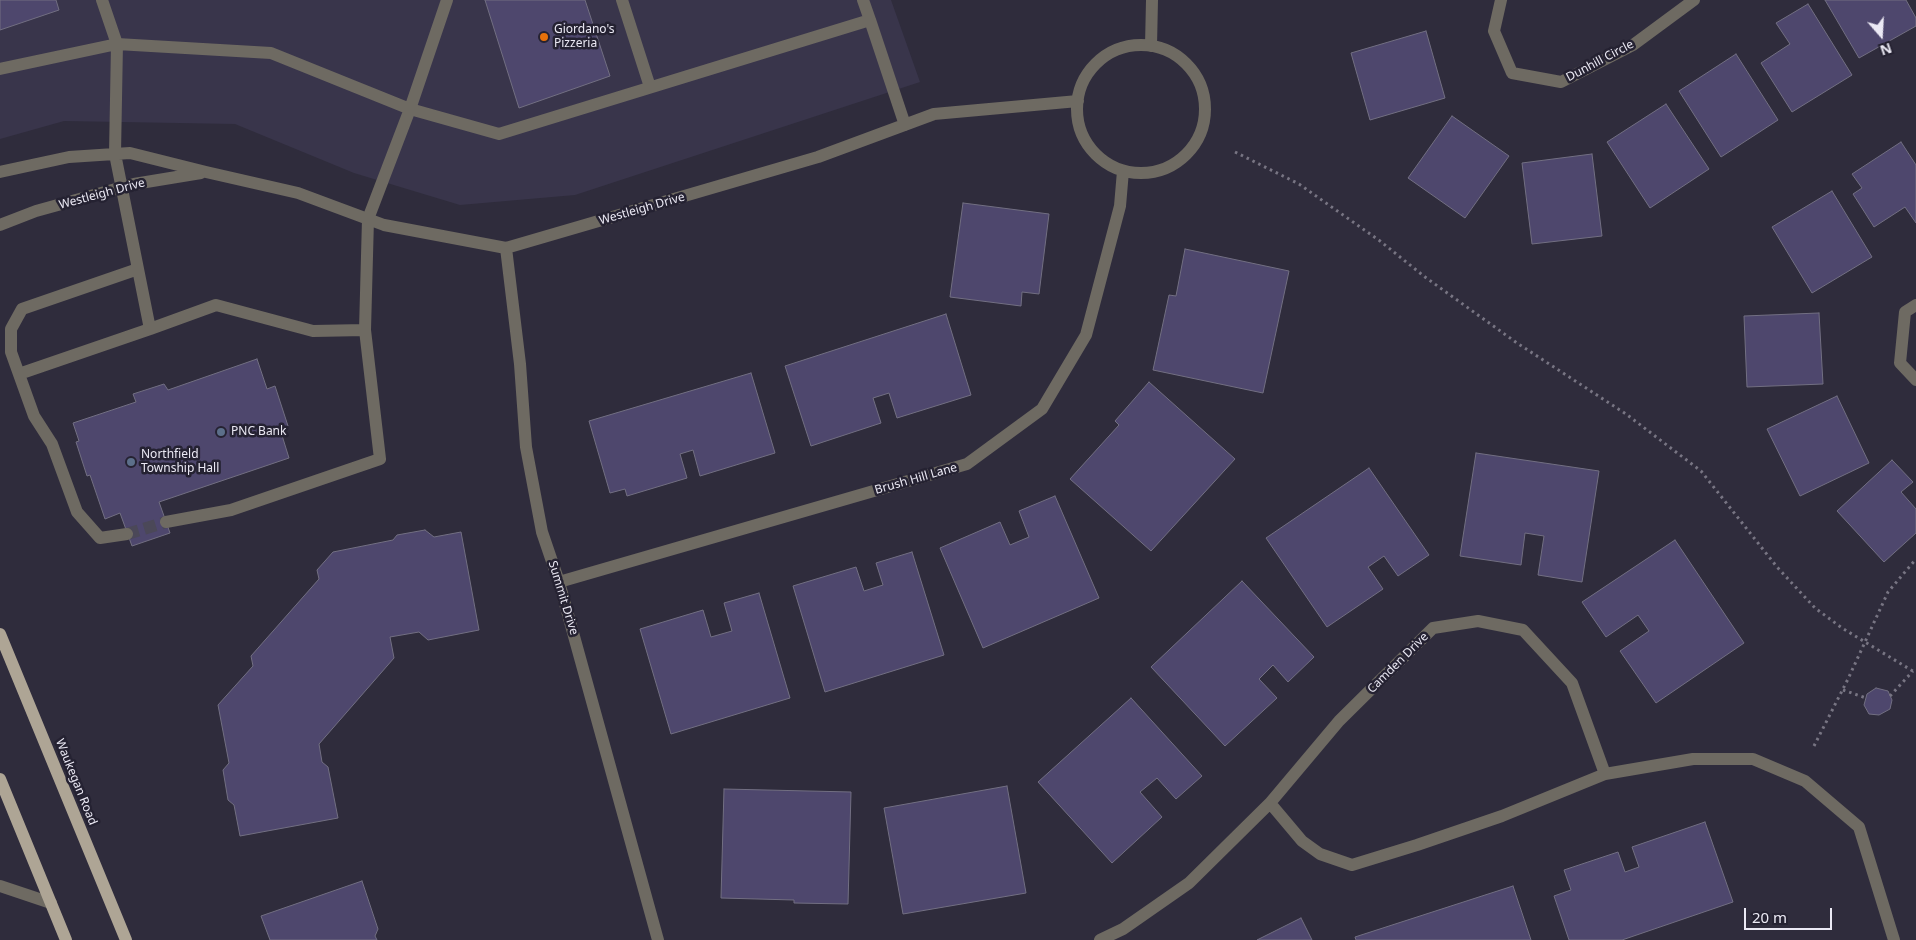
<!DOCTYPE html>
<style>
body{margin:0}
#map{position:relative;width:1916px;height:940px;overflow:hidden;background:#2f2c3c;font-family:"Noto Sans",sans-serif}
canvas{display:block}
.north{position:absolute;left:1856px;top:10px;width:50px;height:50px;-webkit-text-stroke:4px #252232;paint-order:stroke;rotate:161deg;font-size:14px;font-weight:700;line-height:20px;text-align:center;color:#ebe9f4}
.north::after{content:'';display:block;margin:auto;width:18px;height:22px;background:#ebe9f4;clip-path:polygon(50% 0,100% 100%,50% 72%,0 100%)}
.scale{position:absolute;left:1744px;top:908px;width:88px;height:22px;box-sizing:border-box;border:2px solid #ebe9f4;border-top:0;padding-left:6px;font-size:15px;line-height:18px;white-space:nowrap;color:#ebe9f4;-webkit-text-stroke:4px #252232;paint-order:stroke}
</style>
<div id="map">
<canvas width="1916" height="940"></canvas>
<div class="north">N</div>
<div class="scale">20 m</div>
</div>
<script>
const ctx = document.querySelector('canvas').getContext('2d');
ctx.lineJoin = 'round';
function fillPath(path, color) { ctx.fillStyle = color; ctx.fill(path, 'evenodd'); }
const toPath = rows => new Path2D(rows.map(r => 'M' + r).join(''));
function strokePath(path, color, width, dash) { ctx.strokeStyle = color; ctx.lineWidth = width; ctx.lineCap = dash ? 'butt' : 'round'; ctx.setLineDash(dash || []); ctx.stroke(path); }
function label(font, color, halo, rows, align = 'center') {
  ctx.font = font + ' "Noto Sans",sans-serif'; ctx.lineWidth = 5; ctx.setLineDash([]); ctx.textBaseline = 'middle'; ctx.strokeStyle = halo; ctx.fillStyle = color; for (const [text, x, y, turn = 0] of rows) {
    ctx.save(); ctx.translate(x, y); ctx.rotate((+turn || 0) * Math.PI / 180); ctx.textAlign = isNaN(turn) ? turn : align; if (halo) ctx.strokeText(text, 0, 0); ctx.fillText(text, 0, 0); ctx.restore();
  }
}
fillPath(toPath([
 [0,0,891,0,920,82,575,195,460,205,354,173,235,124,64,121,0,139]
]), '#39354b');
const building = toPath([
 [0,0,56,0,59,10,0,30,0,0],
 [485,0,585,0,610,76,519,108,485,0],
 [1825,0,1906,0,1916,18,1916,26,1859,58,1825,0],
 [1808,4,1852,75,1792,112,1761,63,1790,44,1776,23,1808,4],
 [1426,31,1445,98,1370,120,1351,53,1426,31],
 [1736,54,1778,120,1721,157,1679,91,1736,54],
 [1666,104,1709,169,1650,208,1607,142,1666,104],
 [1452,116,1509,156,1465,218,1408,178,1452,116],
 [1901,142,1916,165,1916,223,1905,207,1874,227,1853,194,1862,188,1852,174,1901,142],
 [1592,154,1602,236,1532,244,1522,163,1592,154],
 [1832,191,1872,257,1812,293,1772,227,1832,191],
 [963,203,1049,214,1039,294,1022,292,1021,306,950,297,963,203],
 [1185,249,1289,271,1263,393,1153,370,1169,295,1176,296,1185,249],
 [1819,313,1823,384,1747,387,1744,316,1819,313],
 [946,314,971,395,897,418,889,393,873,398,881,423,811,446,785,366,946,314],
 [257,359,267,389,275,386,288,426,280,429,289,458,159,502,170,533,132,546,120,513,105,519,90,475,87,476,76,442,79,441,73,423,136,402,133,394,164,384,168,390,257,359],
 [751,373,775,453,700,476,693,450,680,454,687,478,627,496,625,489,610,493,589,421,751,373],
 [1149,382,1235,459,1151,551,1070,479,1119,425,1115,421,1149,382],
 [1837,396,1869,463,1800,496,1767,429,1837,396],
 [1476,453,1599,471,1582,582,1538,575,1544,536,1525,533,1521,565,1460,556,1476,453],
 [1892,460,1913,482,1901,492,1916,509,1916,533,1884,562,1837,511,1892,460],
 [1369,468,1429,555,1398,576,1384,556,1368,567,1383,589,1327,627,1266,538,1369,468],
 [1055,496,1099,598,983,648,940,548,1000,522,1010,545,1029,537,1019,511,1055,496],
 [425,530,434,537,461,532,479,630,428,640,419,632,390,637,394,658,319,744,322,762,328,767,338,818,240,836,234,805,228,800,223,770,229,763,218,705,253,666,251,656,319,579,317,570,333,552,393,540,397,535,425,530],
 [1675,540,1744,643,1656,703,1620,651,1649,631,1638,615,1606,637,1582,602,1675,540],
 [912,552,944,655,825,692,793,586,856,567,864,591,883,585,876,563,912,552],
 [1242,581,1314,657,1288,682,1273,665,1259,679,1277,698,1225,746,1151,667,1242,581],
 [759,593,790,698,671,734,640,629,703,610,711,637,732,631,724,603,759,593],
 [1876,688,1888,691,1892,700,1890,709,1879,715,1869,714,1864,705,1867,694,1876,688],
 [1131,698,1202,776,1176,799,1157,778,1140,792,1162,817,1112,863,1038,782,1131,698],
 [1007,786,1026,893,903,914,884,808,1007,786],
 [724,789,851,792,848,904,794,903,794,900,721,898,724,789],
 [1705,822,1733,902,1622,940,1569,940,1554,896,1571,890,1564,870,1618,852,1625,872,1639,867,1632,847,1705,822],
 [362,881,378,929,375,936,377,940,270,940,261,916,362,881],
 [1513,886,1531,940,1356,940,1355,937,1513,886],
 [1301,918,1312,940,1257,940,1301,918]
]);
fillPath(building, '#4e476d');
strokePath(building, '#726f82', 1);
strokePath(toPath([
 [127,534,166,522]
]), '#4b4858', 12, [12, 6]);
strokePath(toPath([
 [1235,152,1299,184,1380,241,1425,277,1517,343,1626,414,1701,471,1777,567,1815,608,1842,628,1916,673],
 [1843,690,1866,698],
 [1890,696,1913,671],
 [1814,746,1848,679,1888,592,1916,559]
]), '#787583', 3, [2.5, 4]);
strokePath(toPath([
 [447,0,410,109,499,134,870,20,905,125],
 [622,0,650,87],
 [863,0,870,20],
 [1501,0,1494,31,1512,73,1561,82,1633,45,1694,0],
 [117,44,271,53,410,109,368,219,365,330,313,331,216,305,150,329,115,154,117,44],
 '1077 109a64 64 0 1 1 128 0a64 64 0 1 1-128 0Z',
 [1151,46,1152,0],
 [0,69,117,44,102,0],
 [0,172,69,157,130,153,206,172,298,193,384,225,506,248,818,157,934,114,1078,101],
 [0,225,36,211,134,184,201,173],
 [506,248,520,364,526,447,542,532,559,582,658,940],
 [1916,305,1905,312,1900,363,1916,380],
 [19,374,150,329],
 [166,522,231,510,380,459,365,330],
 [127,534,100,538,77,512,52,444,34,416,11,352,11,329,22,309,138,269],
 [559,582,967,464,1042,409,1086,335,1120,206,1123,171],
 [1270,803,1339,721,1433,628,1478,621,1523,630,1572,683,1605,774],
 [0,886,51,903],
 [1100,940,1123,929,1189,883,1270,803,1302,841,1320,854,1352,865,1417,845,1502,816,1605,774,1693,759,1753,759,1805,781,1859,827,1894,940]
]), '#6e6a62', 12);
strokePath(toPath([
 [0,634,126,940],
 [0,779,66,940]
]), '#aea595', 12);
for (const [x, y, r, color] of [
 [544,37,5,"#e8710a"],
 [221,432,5,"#5c6f8a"],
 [131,462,5,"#5c6f8a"]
]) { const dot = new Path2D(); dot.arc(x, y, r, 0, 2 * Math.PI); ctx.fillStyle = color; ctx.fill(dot); strokePath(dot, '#252232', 2); }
label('12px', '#ebe9f4', '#252232', [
 ["Giordano's",554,30],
 ["Pizzeria",554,44],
 ["PNC Bank",231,432],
 ["Northfield",141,455],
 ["Township Hall",141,469]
], 'left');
label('12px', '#ebe9f4', '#252232', [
 ["Dunhill Circle",1600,61,-28],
 ["Westleigh Drive",102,194,-15],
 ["Westleigh Drive",642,209,-16],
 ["Brush Hill Lane",916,479,-16],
 ["Summit Drive",563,598,73],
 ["Camden Drive",1398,663,-45],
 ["Waukegan Road",76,782,68]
]);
</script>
